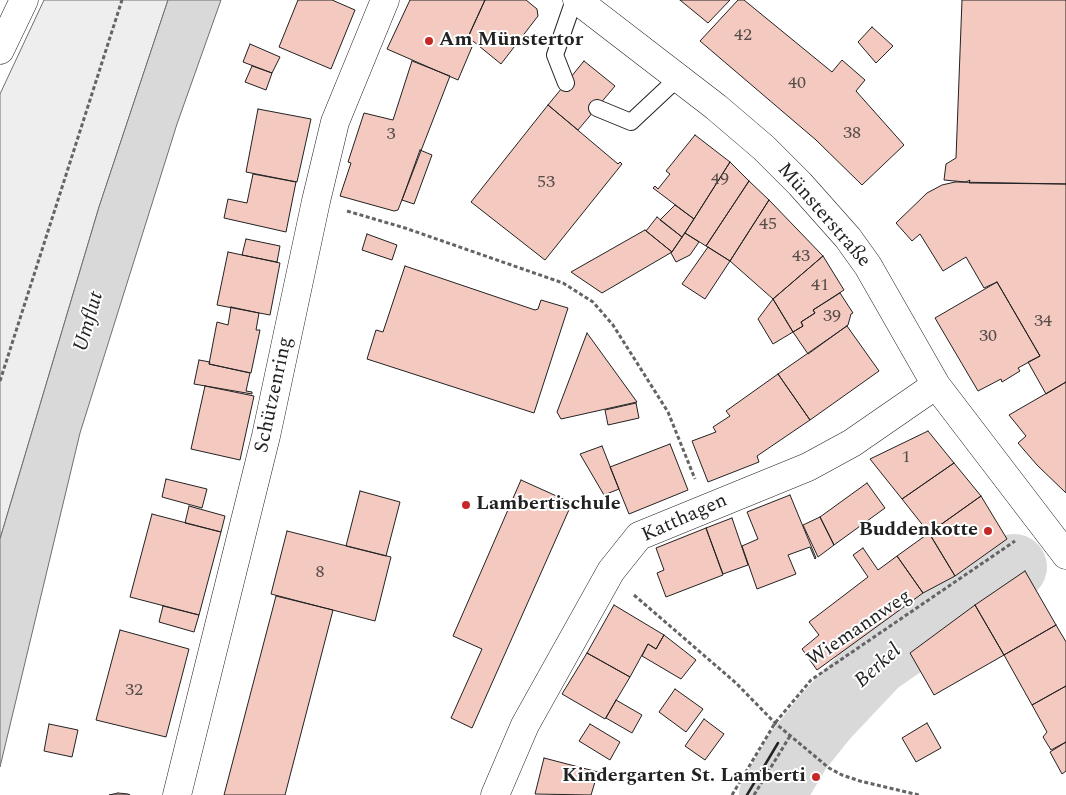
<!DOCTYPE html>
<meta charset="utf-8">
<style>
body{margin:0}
canvas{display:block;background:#fff}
</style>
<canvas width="1066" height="795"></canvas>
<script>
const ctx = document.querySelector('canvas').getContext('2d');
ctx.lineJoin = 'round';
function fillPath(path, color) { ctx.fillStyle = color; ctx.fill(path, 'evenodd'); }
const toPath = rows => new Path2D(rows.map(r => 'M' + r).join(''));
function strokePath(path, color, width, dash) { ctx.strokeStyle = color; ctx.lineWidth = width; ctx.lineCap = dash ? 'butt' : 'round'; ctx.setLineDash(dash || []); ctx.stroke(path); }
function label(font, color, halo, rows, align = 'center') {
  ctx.font = font + ' Spectral,serif'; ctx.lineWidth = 4; ctx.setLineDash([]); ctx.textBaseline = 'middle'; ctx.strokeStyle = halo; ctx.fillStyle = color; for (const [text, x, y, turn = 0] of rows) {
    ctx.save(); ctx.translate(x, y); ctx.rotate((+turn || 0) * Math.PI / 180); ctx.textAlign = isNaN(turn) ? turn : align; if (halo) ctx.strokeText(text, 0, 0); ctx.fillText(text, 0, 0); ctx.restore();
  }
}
const green = toPath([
 [44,0,168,0,99,207,0,539,0,94,44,0]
]);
fillPath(green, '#eee');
strokePath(green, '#6f6f6f', 1);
const water = toPath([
 [168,0,221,0,177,124,80,433,0,767,0,539,99,207,168,0]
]);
fillPath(water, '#d9d9d9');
strokePath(water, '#6f6f6f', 1);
strokePath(toPath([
 [772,795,798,751,826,716,876,663,1014,567]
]), '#d9d9d9', 66);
const building = toPath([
 [298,0,332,0,355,10,331,69,279,47,298,0],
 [410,0,485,0,465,44,472,47,458,80,387,49,410,0],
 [485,0,526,0,537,9,538,16,501,64,468,37,485,0],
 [680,0,730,0,708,23,680,0],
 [738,0,744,0,832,72,842,60,865,80,856,91,904,145,862,185,816,140,700,41,738,0],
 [962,0,1066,0,1066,184,969,183,970,180,966,182,944,180,946,164,956,158,962,0],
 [872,27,893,46,876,63,858,42,872,27],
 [250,44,280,57,272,73,243,62,250,44],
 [412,61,450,76,398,210,394,211,340,196,351,163,348,162,364,113,393,120,412,61],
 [584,61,615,86,578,130,548,105,584,61],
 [252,66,272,73,266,90,245,82,252,66],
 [548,105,618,164,620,162,622,164,545,260,471,202,548,105],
 [258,109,311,119,297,182,246,172,258,109],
 [695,135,730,162,694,219,653,188,655,186,658,189,670,174,666,171,695,135],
 [420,150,432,155,414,204,402,200,420,150],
 [730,162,749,181,706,246,685,233,730,162],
 [253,174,296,182,286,232,224,218,228,199,247,203,253,174],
 [749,181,769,200,730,261,706,246,749,181],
 [955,182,1066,184,1066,382,1046,394,1028,362,1040,356,997,282,984,288,966,257,943,271,920,234,912,241,896,223,927,193,942,185,955,182],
 [769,200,823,256,773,299,730,261,769,200],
 [675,205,694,219,682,237,660,220,675,205],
 [657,217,682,237,672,252,646,231,657,217],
 [645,230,672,252,602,293,571,272,645,230],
 [685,233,699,242,690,255,676,262,671,253,685,233],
 [367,234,397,245,392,260,362,250,367,234],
 [246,239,280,246,277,262,242,255,246,239],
 [708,247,730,261,705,299,682,284,708,247],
 [228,252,280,263,270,315,217,305,228,252],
 [823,256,844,290,813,310,815,313,801,322,803,326,793,332,773,299,823,256],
 [405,266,535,310,538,309,541,300,568,308,534,413,367,359,376,330,383,332,405,266],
 [997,282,1040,356,1018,368,1020,371,1002,382,1001,379,978,391,935,318,997,282],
 [840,293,853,313,851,314,848,325,808,354,793,332,803,326,801,322,815,313,813,310,840,293],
 [773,299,793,332,773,344,758,319,773,299],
 [231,307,259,313,256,330,260,330,251,373,209,364,217,322,228,325,231,307],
 [847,326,879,371,810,420,778,374,847,326],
 [587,333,637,402,561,419,557,412,587,333],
 [199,360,210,362,209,364,250,373,246,391,252,392,252,394,194,384,199,360],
 [778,374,810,420,757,456,759,462,708,482,692,441,716,432,713,427,730,416,726,411,778,374],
 [1066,382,1066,493,1037,465,1018,443,1026,436,1009,415,1066,382],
 [205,386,254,396,240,460,191,449,205,386],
 [636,403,639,418,608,425,605,410,636,403],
 [928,431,954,463,902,499,870,459,928,431],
 [670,444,688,490,629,514,610,467,670,444],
 [602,446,619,489,604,495,580,454,602,446],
 [954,463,981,496,929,533,902,499,954,463],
 [166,479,207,489,202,508,162,497,166,479],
 [521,480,572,503,472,728,451,718,482,649,453,636,521,480],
 [867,483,885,508,834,545,820,517,867,483],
 [360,491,400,502,386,556,346,546,360,491],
 [790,495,816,558,815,559,810,547,788,555,796,574,757,589,742,546,758,539,747,512,790,495],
 [981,496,1007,539,955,576,929,533,981,496],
 [189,506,225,516,221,532,185,523,189,506],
 [152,514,221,532,199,615,130,597,152,514],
 [820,517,834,545,818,557,803,525,820,517],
 [732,518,748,565,723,574,706,528,732,518],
 [706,528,723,575,666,597,657,573,664,570,656,548,706,528],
 [287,531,391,557,375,621,271,594,287,531],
 [929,533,955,576,923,593,897,556,929,533],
 [863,548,878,570,897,556,923,593,817,670,802,649,819,635,809,622,868,577,853,555,863,548],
 [1025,571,1056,625,1004,655,975,605,1025,571],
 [276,596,333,610,285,795,224,795,276,596],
 [614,605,664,635,656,649,648,644,630,677,587,653,614,605],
 [975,605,1004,655,934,695,910,653,975,605],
 [163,606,199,615,194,632,159,622,163,606],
 [1056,625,1066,642,1066,686,1032,705,1004,655,1056,625],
 [120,630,189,649,166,737,96,720,120,630],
 [664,635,696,660,681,679,642,656,648,644,656,649,664,635],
 [587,653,630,677,605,719,562,694,587,653],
 [1066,686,1066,742,1051,750,1043,737,1047,732,1032,705,1066,686],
 [675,689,703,709,686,732,659,712,675,689],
 [616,700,642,715,632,733,606,718,616,700],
 [704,719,724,734,705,760,685,746,704,719],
 [927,723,941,748,916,762,902,738,927,723],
 [49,724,78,730,72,757,44,751,49,724],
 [590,724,620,742,610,760,579,741,590,724],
 [1066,742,1066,771,1062,774,1050,752,1066,742],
 [544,758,598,772,591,795,535,794,544,758],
 [118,793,128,794,130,795,109,795,118,793]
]);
fillPath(building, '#f3c9c0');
strokePath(building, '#222', 1);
const lane = toPath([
 [566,83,555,55,574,0],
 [597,108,631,122,678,78]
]);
const street = toPath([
 [577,0,716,107,764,148,800,184,848,238,868,266,936,385,1066,555],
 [0,50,24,0],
 [177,795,266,436,316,201,335,122,385,0],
 [495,795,525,725,611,571,639,536,808,467,852,443,936,385]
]);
strokePath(lane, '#222', 18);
strokePath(street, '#222', 29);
strokePath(toPath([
 [347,211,405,228,563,283,593,302,613,325,668,412,695,479],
 [0,381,122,0],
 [634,595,736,683,775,723,829,768,842,775,860,781,919,795],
 [732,795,775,723,811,680,1015,541],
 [754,795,790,736]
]), '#646464', 3, [4, 2.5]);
strokePath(lane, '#fff', 16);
strokePath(street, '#fff', 28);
strokePath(toPath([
 [747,795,778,743]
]), '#222', 2.5);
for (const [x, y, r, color] of [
 [429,41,5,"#c62828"],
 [466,505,5,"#c62828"],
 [988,531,5,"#c62828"],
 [816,777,5,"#c62828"]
]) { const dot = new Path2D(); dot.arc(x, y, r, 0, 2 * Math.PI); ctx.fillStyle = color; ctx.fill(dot); strokePath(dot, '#fff', 2); }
label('18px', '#564c4a', null, [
 ["42",743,36],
 ["40",797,84],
 ["38",852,134],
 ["3",391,135],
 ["49",720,180],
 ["53",546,183],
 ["45",768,225],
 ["43",801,257],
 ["41",820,286],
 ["39",832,317],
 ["34",1043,322],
 ["30",988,337],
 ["1",906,458],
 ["8",320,573],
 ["32",134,691]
]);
label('bold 20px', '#222', '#fff', [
 ["Am Münstertor",439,41],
 ["Lambertischule",476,505],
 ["Buddenkotte",978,531,"right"],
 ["Kindergarten St. Lamberti",806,777,"right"]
], 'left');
label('20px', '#222', '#fff', [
 ["Münsterstraße",823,216,49],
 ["Schützenring",275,395,-78],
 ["Katthagen",685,519,-24],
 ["Wiemannweg",860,629,-34]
]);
label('italic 21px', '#222', '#fff', [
 ["Umflut",90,322,-74],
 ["Berkel",879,667,-42]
]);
</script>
